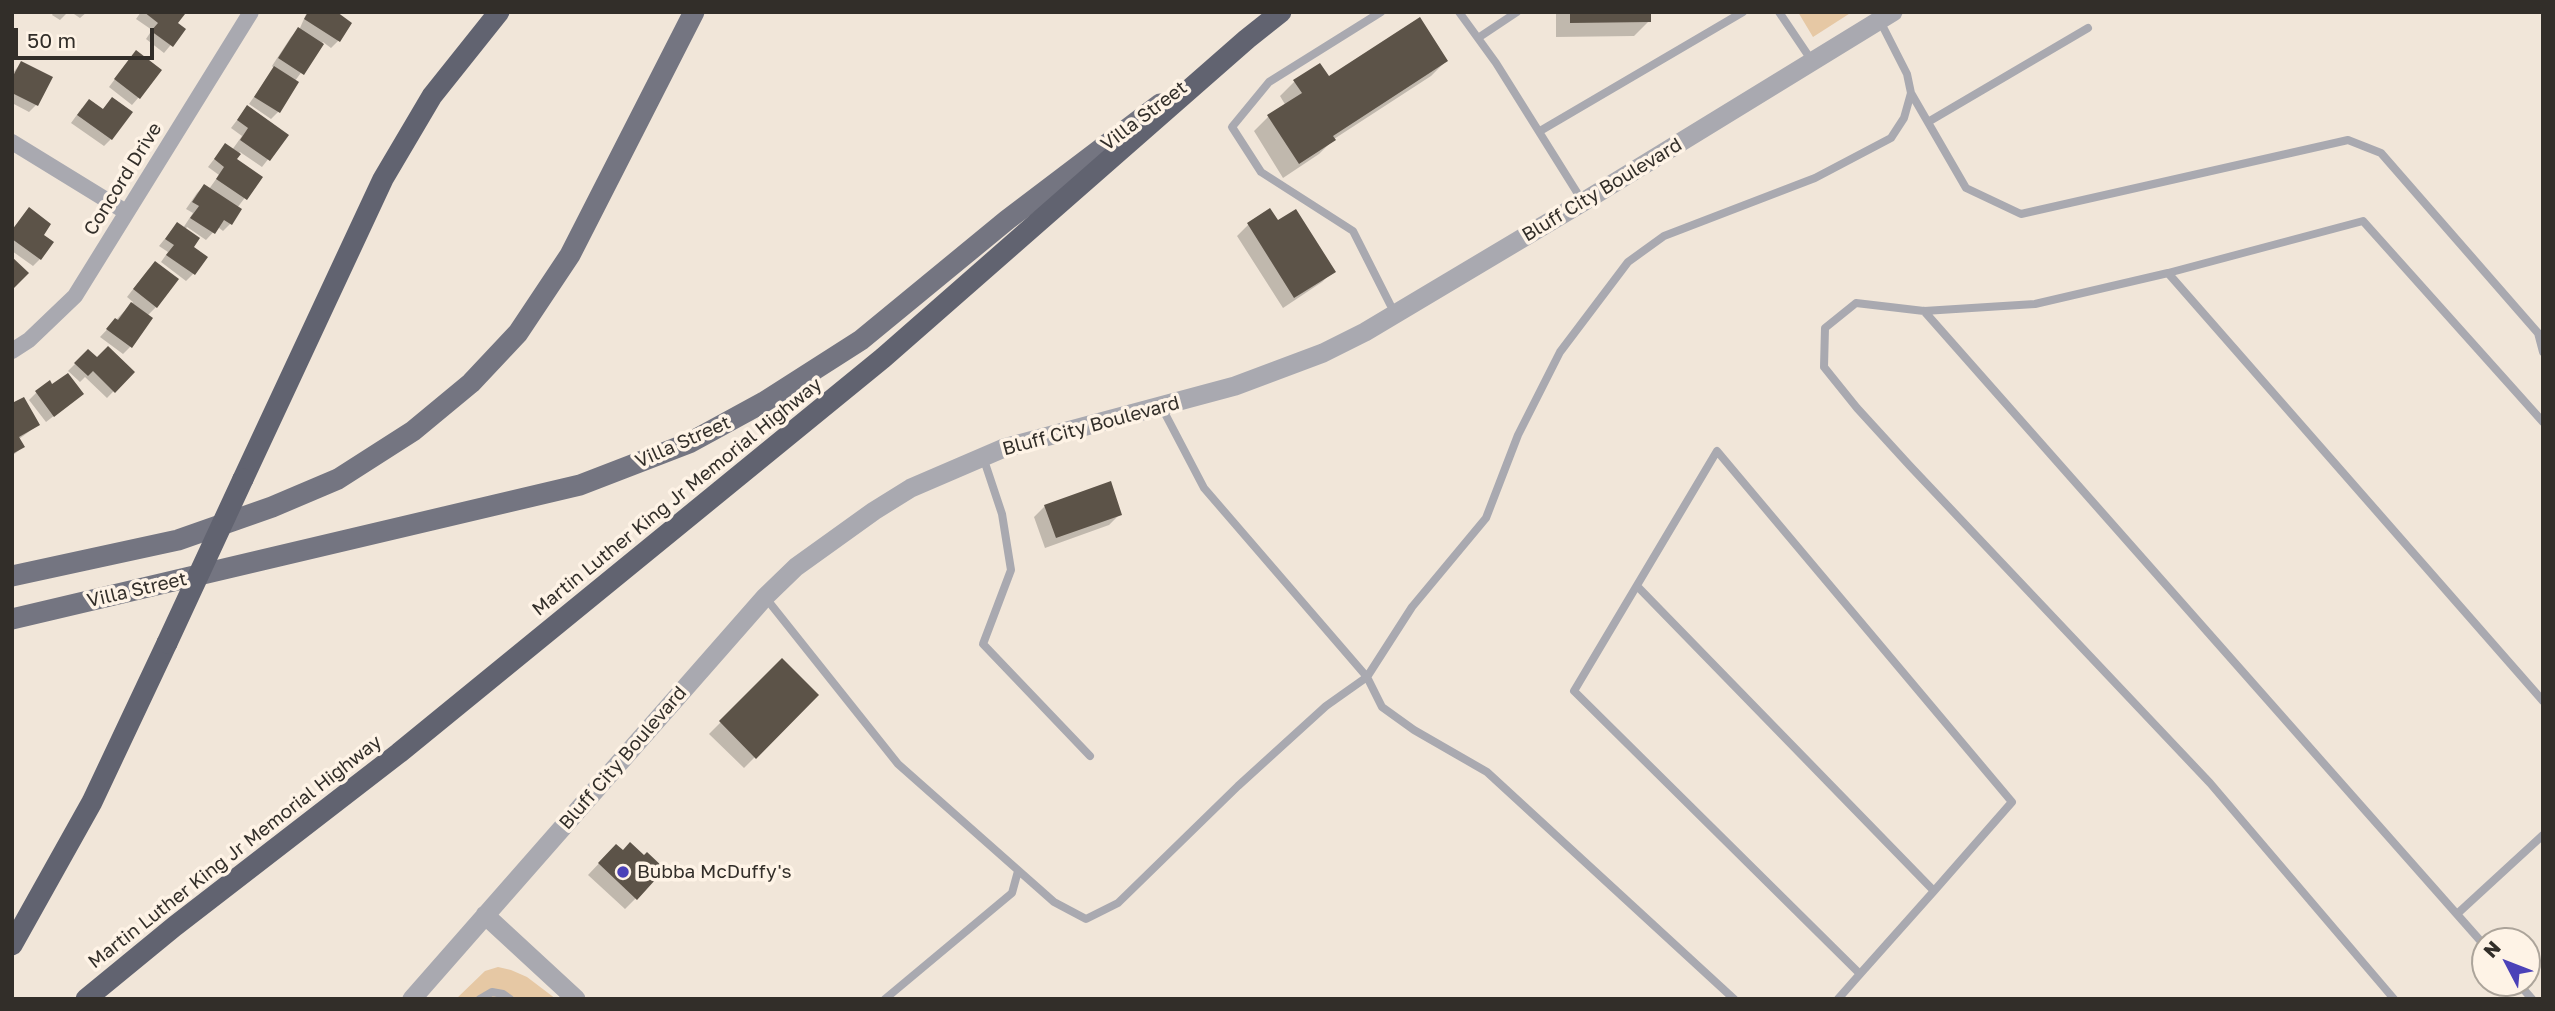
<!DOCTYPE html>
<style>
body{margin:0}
#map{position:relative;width:2555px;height:1011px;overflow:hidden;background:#f1e6d9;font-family:"Golos Text",sans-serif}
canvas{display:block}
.frame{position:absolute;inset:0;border:14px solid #322e29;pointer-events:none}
.north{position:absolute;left:2471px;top:927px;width:70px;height:70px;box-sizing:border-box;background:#fef3e6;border:2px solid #aca49a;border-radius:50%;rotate:312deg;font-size:19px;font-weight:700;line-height:28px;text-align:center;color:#322e29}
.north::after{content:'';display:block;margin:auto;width:24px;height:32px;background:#4b41b8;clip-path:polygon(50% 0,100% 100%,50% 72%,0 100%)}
.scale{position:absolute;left:14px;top:28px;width:140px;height:32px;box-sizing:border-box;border:4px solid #322e29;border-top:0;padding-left:9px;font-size:21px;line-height:24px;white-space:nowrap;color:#322e29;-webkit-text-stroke:5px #fef3e6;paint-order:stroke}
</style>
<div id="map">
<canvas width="2555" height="1011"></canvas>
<div class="frame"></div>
<div class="north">N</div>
<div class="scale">50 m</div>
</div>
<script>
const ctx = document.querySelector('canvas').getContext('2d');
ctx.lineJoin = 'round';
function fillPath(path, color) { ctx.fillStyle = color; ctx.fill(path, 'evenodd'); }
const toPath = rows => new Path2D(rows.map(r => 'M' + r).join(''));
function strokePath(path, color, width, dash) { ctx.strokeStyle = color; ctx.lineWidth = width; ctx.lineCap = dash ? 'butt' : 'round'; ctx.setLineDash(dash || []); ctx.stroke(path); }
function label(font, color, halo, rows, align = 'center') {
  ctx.font = font + ' "Golos Text",sans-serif'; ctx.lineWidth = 7; ctx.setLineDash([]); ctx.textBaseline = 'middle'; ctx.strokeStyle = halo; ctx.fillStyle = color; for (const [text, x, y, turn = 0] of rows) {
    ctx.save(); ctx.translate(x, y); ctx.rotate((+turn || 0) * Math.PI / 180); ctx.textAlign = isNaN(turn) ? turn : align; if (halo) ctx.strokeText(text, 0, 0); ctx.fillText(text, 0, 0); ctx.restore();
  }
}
fillPath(toPath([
 [1798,12,1852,12,1813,37],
 [498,967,511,970,527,977,556,999,456,999,485,971]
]), '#e6c8a4');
fillPath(toPath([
 [54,12,68,12,60,20,52,15],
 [71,12,87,12,80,18],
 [141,12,179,12,176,23,184,29,164,53,146,39,152,30,136,19],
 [307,12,335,12,338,41,331,48,323,42,295,81,278,112,271,119,249,104,274,68,272,66,291,37,300,28],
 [1556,12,1649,12,1649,21,1634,36,1556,37],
 [129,60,139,97,132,105,109,87],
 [1446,61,1431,76,1334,139,1319,154,1283,178,1254,131,1268,117,1286,106,1280,96,1294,82],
 [21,63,36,105,29,112,12,103,12,74],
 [112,99,111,139,104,146,71,123,82,108,102,110],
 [241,115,287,135,262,167,240,152,235,159,261,177,237,208,230,224,223,231,218,227,206,240,187,227,185,230,191,247,193,274,186,281,161,262,168,252,159,246,177,224,183,228,193,213,186,209,197,193,204,186,209,189,219,175,208,167,225,145,232,150,242,136,231,128],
 [29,210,41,235,40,259,33,266,12,251,12,230],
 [1270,211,1277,223,1333,271,1322,282,1283,308,1237,236,1248,225],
 [148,270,156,307,147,316,130,347,123,354,100,337,133,302,127,297],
 [88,351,97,360,132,372,107,398,85,377,80,382,68,371],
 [52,387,82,394,46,422,29,400,36,393],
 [12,405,38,425,19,439,23,447,12,456],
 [1045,506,1120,514,1109,525,1045,548,1034,517],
 [782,661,817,695,744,768,709,734],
 [605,857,636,898,625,909,588,875]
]), '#0003');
fillPath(toPath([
 [144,12,182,12,185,14,178,23,186,29,173,47,151,31,158,23],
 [308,12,337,12,352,23,340,42,304,19],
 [1570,12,1651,12,1651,22,1570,23],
 [1420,17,1448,61,1333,136,1336,140,1299,164,1267,115,1302,93,1293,80,1320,63,1329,76],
 [298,27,324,44,304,75,278,58],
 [136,50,162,70,140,99,114,79],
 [21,61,53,77,38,106,12,93,12,78],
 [274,66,299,82,280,113,254,97],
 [112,97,133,112,112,140,77,115,89,99,103,109],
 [247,105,289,135,270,161,240,140,248,128,237,120],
 [225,143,241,154,237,159,263,177,247,200,216,179,224,167,214,159],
 [204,184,242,209,232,225,224,220,215,234,190,218,199,206,192,202],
 [29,207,51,224,44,235,54,242,41,260,12,239,12,230],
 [1270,208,1278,220,1296,209,1336,272,1294,298,1247,223],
 [177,222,200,238,194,247,208,257,195,275,166,255,174,245,165,239],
 [12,257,29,273,12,290],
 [155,261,179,279,157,308,133,289],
 [131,302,153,318,132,348,106,329,115,318,118,320],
 [108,346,135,372,115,393,93,371,88,376,74,363,88,349,97,357],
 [68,373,84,394,54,417,35,391,50,380,52,384],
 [24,397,40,425,19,437,25,447,14,453,12,449,12,403],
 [1111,481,1122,515,1056,538,1044,505],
 [782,658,819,695,756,759,719,721],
 [630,842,644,855,647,852,665,869,637,900,598,863,616,844,623,850]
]), '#5c5348');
strokePath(toPath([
 [1381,12,1269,82,1232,127,1261,172,1353,231,1395,314],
 [1459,12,1496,63,1583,202],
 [1779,12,1812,61],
 [1478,38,1517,12],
 [1911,93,1966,188,2021,214,2348,140,2381,153,2538,333,2543,352],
 [1928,122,2088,28],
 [1540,131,1743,12],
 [2168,273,2035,304,1924,311,1856,303,1825,328,1824,367,1857,408,1910,466,2210,783,2394,999],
 [1924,311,2485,946],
 [1161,406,1204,488,1367,677,1382,707,1414,730,1487,772,1734,999],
 [2543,422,2363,221,2168,273,2543,701],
 [983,457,1002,514,1011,570,983,644,1090,756],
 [1637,586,1934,891],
 [765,597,898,764,1054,902,1086,919,1118,903,1238,786,1326,706,1367,677,1412,607,1486,518,1518,435,1560,352,1628,262,1664,236,1815,178,1891,138,1904,118,1911,93,1907,74,1880,21],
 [2457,914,2543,835],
 [2518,983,2532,999],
 [480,999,492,992,503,994,510,999],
 [885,999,1012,893,1018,871],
 [1838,999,1860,974,1934,891,2012,802,1717,451,1574,691,1860,974]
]), '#a9a9b0', 8);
strokePath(toPath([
 [12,142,126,212],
 [12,351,29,340,75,296,251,12]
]), '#a9a9b0', 16);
strokePath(toPath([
 [485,915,576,999],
 [412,999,765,597,796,567,874,511,911,488,1004,448,1235,386,1323,353,1365,332,1583,202,1893,12]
]), '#a9a9b0', 19);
strokePath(toPath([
 [12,576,178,540,272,507,338,479,413,431,471,383,518,333,570,255,694,12],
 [12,619,580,485,689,443,764,402,861,340,1007,220,1160,104]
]), '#747581', 21);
strokePath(toPath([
 [243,479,383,179,432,96,499,12],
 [12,945,92,802,167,643],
 [86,999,175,926,399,753,883,358,1247,39,1281,12]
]), '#616370', 21);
strokePath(toPath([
 [167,643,243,479]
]), '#616370', 21);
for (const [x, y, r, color] of [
 [623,872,7,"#4b41b8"]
]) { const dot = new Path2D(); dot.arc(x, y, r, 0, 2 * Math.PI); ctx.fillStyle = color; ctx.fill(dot); strokePath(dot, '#fef3e6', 2.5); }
label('19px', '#322e29', '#fef3e6', [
 ["Villa Street",1144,116,-37],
 ["Concord Drive",123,179,-58],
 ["Bluff City Boulevard",1602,190,-31],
 ["Bluff City Boulevard",1091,426,-15],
 ["Villa Street",683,442,-24],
 ["Martin Luther King Jr Memorial Highway",677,497,-39],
 ["Villa Street",137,590,-13],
 ["Bluff City Boulevard",623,758,-49],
 ["Martin Luther King Jr Memorial Highway",235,852,-38]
]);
label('19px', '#322e29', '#fef3e6', [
 ["Bubba McDuffy's",637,872]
], 'left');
</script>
